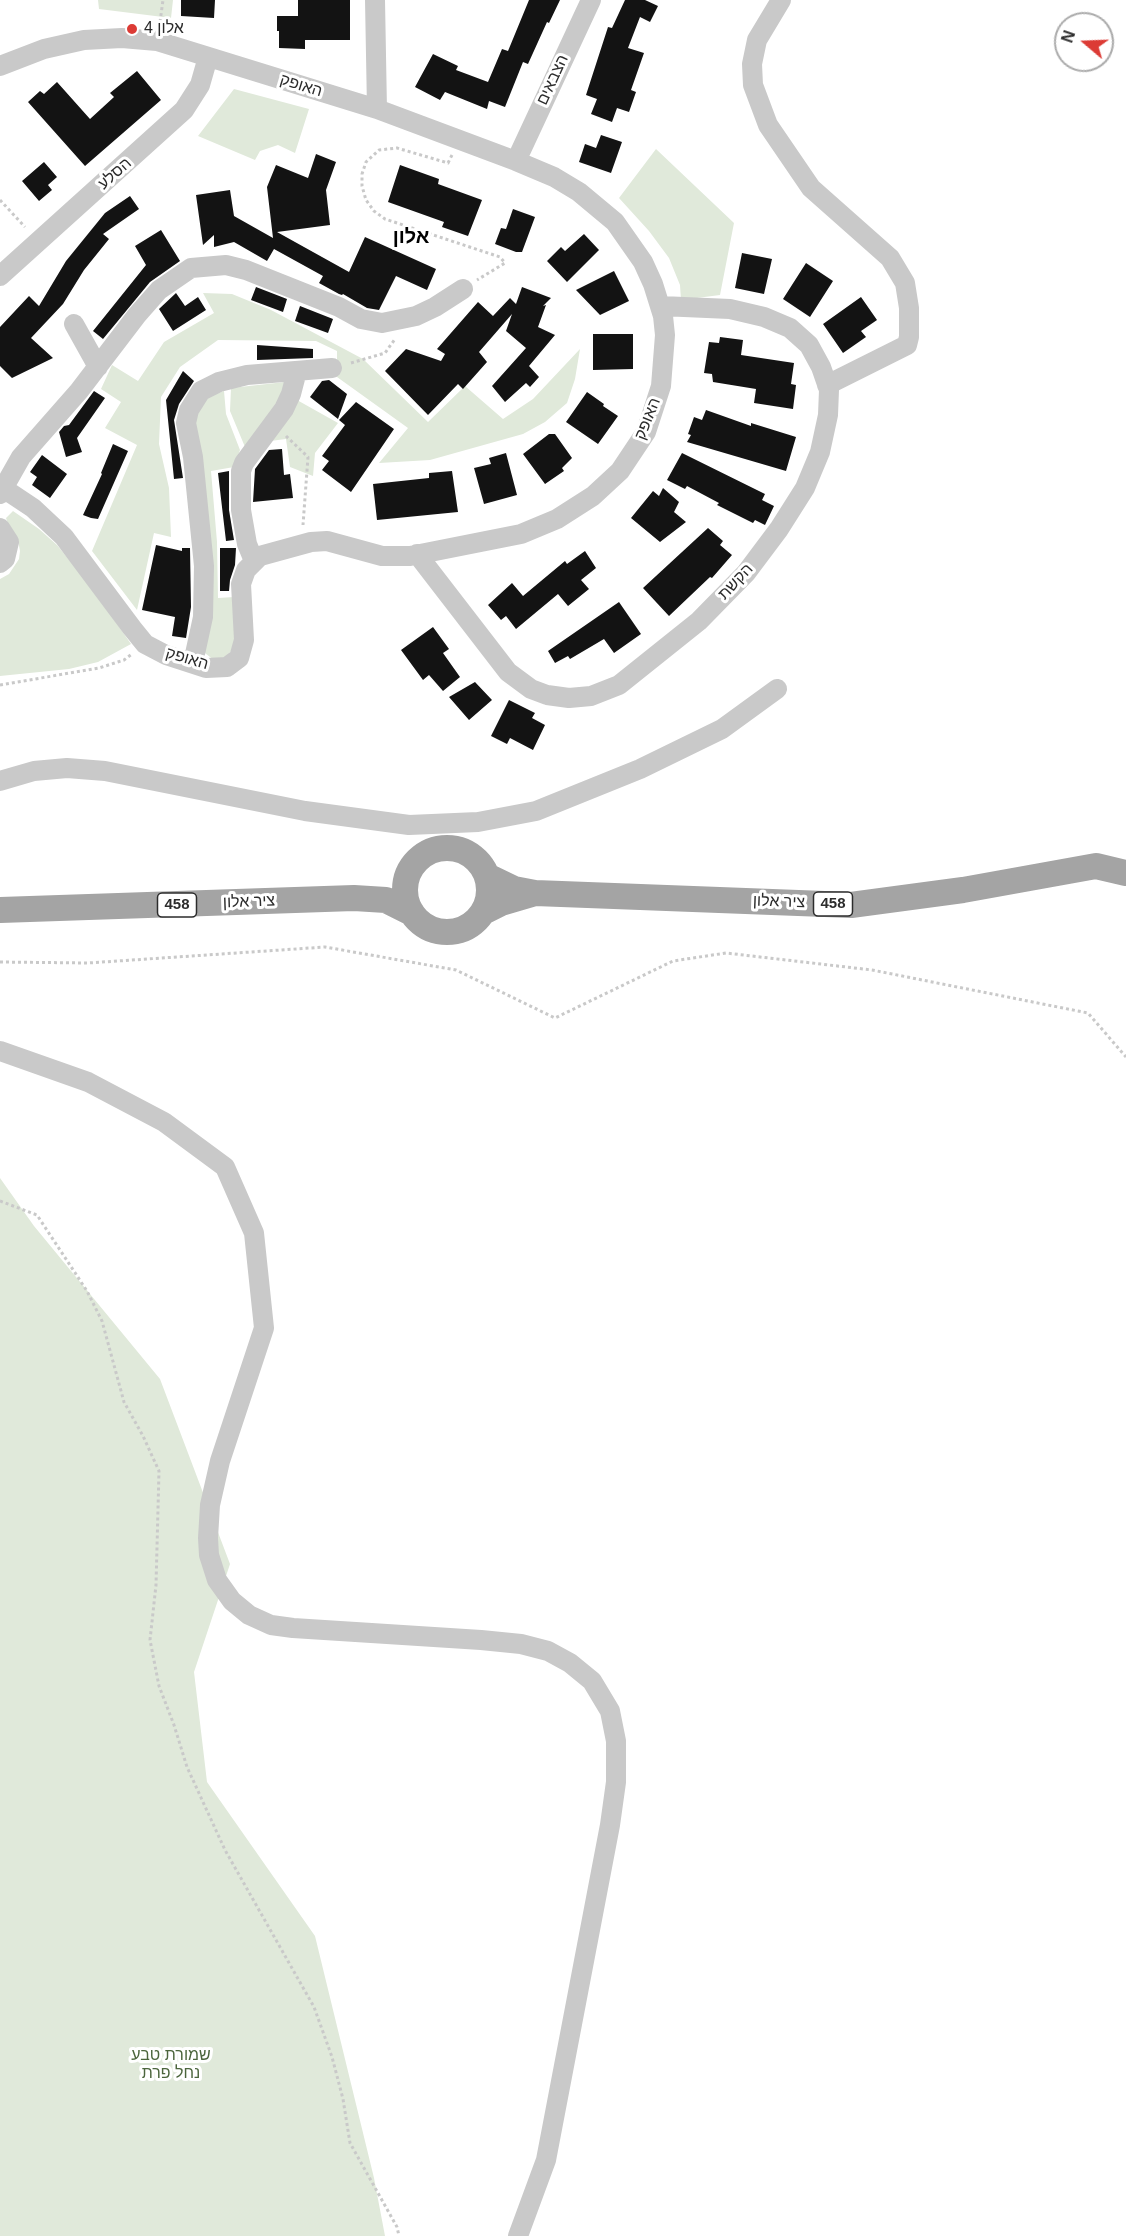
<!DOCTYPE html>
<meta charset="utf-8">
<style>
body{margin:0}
#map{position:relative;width:1126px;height:2236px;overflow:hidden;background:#fff;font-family:Arial,sans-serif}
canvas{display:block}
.north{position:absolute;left:1054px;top:12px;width:60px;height:60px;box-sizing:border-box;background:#fff;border:2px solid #ababab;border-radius:50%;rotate:289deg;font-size:16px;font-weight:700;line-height:24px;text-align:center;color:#2c2c2c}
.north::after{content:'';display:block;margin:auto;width:21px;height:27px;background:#dc3b35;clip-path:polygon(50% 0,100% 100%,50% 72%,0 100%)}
</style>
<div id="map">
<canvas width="1126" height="2236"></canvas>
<div class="north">N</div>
</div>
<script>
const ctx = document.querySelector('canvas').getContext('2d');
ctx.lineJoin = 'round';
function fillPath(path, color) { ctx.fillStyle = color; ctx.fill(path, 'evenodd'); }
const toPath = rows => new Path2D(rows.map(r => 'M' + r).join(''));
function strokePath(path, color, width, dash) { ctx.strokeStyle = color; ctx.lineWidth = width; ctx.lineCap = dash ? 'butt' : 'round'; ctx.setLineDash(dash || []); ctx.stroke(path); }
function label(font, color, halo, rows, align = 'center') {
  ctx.font = font + ' Arial,"Noto Sans Hebrew",sans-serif'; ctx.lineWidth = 6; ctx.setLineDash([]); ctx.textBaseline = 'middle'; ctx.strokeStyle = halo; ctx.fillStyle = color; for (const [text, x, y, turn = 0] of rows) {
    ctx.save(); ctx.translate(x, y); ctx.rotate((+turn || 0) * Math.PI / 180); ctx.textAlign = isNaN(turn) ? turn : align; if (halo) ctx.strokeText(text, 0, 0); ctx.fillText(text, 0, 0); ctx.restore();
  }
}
fillPath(toPath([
 [98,0,173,0,171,18,99,9],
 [234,89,309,109,295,153,278,145,260,151,255,160,198,136],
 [656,149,734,223,720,295,681,300,680,285,669,258,649,231,619,198],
 [203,293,232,294,271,310,363,359,428,422,465,386,503,419,533,399,580,349,575,379,567,403,545,422,523,434,430,460,379,463,408,428,337,377,337,351,316,341,218,340,180,367,161,397,159,444,169,488,171,537,154,533,137,610,92,551,137,445,105,428,121,402,101,389,112,365,138,381,164,342,214,313],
 [285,382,281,397,245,447,230,411,231,388],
 [224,391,226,414,240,450,234,467,211,471,217,542,218,598,234,597,235,637,232,650,224,659,215,661,205,653,192,424,198,408,210,396],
 [297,400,338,423,315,453,313,476,290,467,286,439,270,441],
 [13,511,39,529,57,545,92,588,131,644,98,662,69,669,0,676,0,579,9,574,19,559,20,551,18,540,10,530,6,518],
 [0,1178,34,1226,160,1379,230,1564,194,1672,207,1782,315,1936,374,2178,385,2236,0,2236]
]), '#e0e9da');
fillPath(toPath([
 [181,0,215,0,214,18,181,16],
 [298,0,350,0,350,40,305,40,305,49,279,48,279,31,277,31,277,16,298,16],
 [529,0,560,0,549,23,547,22,528,64,523,62,505,107,489,101,487,109,445,92,440,100,415,87,433,54,458,66,456,70,488,82,502,49,508,51],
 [625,0,645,0,658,6,650,22,640,17,628,48,644,53,631,90,636,92,629,112,617,108,612,122,591,114,597,99,586,95,608,27,612,28],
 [137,71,161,100,85,166,28,102,40,91,44,94,57,82,90,119,114,97,110,93],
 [601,135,622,142,611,173,579,162,585,144,596,148],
 [316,154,336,162,326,190,330,225,277,232,349,272,365,237,436,269,427,290,396,276,379,310,367,308,343,294,342,295,339,294,319,283,323,276,274,249,267,261,234,242,214,247,214,235,203,245,196,195,230,190,234,216,273,238,267,187,276,165,308,178],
 [44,162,57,177,48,185,52,190,39,201,22,181],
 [400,165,439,179,438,184,482,200,468,236,442,227,444,222,388,202],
 [130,196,139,209,103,234,109,239,84,270,63,304,31,338,53,358,12,378,0,366,0,327,29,296,39,306,66,261,105,213],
 [513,209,535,217,522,252,516,252,495,244,501,228,506,229],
 [161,230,180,261,150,282,103,339,93,331,146,265,135,246],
 [584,234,599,250,567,282,547,261,561,247,565,251],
 [742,253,772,259,764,294,735,288],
 [806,263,833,281,810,317,783,299],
 [614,271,629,301,600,315,576,290],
 [256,287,287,299,283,312,251,300],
 [522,287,551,298,543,306,546,305,538,327,555,335,529,366,539,377,530,387,526,383,505,402,492,386,526,348,506,331,512,314,479,352,487,362,463,389,458,384,428,415,385,371,406,349,441,361,445,354,437,349,478,302,493,316,510,298,516,304],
 [176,293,185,306,198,297,206,310,173,331,159,309],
 [861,297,877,320,861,331,866,337,843,353,823,324],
 [300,306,333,319,328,333,295,321],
 [593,334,633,334,633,369,593,370],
 [720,337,743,340,741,355,794,363,791,384,796,385,793,409,754,403,756,389,713,382,712,374,704,373,709,342,719,343],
 [257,345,313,349,313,358,257,360],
 [183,371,194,381,179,404,174,420,183,478,174,479,166,400],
 [329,380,347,394,338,419,310,397,322,381],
 [94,391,105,398,77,438,82,452,66,457,59,432,64,426,69,425],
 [587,392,604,404,603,406,618,416,598,444,566,422],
 [356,402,394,429,351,492,322,470,329,461,322,456,345,425,339,420],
 [706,410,751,426,751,423,796,437,786,471,687,442,691,435,688,434,694,417,702,420],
 [549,434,555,434,572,458,562,468,564,471,545,484,523,454],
 [113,444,128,451,98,519,91,518,83,515,102,474,101,473],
 [282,449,284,475,290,474,293,498,253,502,255,469,269,450],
 [506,453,517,495,484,504,474,468,491,464,489,458],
 [682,453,765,494,762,500,774,506,765,525,755,520,753,523,717,505,719,503,687,486,685,489,667,480],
 [42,455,67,474,50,498,32,485,37,477,30,472],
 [229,471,229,510,234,540,226,541,218,473],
 [452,471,458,512,377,520,373,484,429,478,429,473],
 [663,488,679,502,674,512,686,522,660,542,631,518,653,491,659,496],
 [708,528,723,541,720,545,732,555,712,578,710,577,669,616,643,588],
 [156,545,182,551,182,548,190,548,191,607,186,638,172,636,175,617,142,610],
 [220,548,236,548,235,565,230,580,229,591,220,591],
 [585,551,596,568,581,580,589,589,568,606,558,594,516,629,506,616,501,620,488,605,512,583,523,596,565,561,567,564],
 [619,602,641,634,614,653,604,639,570,659,568,656,555,663,548,651],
 [433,627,449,649,443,653,460,677,443,691,429,675,423,680,401,650],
 [475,682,492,700,469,720,449,697],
 [509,700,535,713,532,718,545,725,533,750,510,738,507,744,491,736]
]), '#131313');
strokePath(toPath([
 [160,22,163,0],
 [452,155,448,163,397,148,379,150,366,162,362,174,362,186,366,200,374,211,385,219,500,257,505,263,477,280],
 [0,200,25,227],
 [351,363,385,353,395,339],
 [286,436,308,457,303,525],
 [0,685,99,668,124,660,132,654],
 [0,962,88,963,325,947,456,970,555,1018,673,961,726,953,872,970,1088,1013,1126,1057],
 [0,1201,37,1215,87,1291,102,1321,124,1402,143,1436,159,1471,156,1585,150,1640,159,1686,174,1725,187,1767,225,1850,314,2007,332,2057,343,2099,350,2143,397,2227,399,2236]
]), '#c9c9c9', 3, [3, 3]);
strokePath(toPath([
 [375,0,377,109],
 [781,0,757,40,752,64,753,85,768,125,811,188,890,258,905,283,909,308,909,337,907,345,827,385],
 [0,66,44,49,84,40,122,38,157,41,377,109,516,161,554,177,579,192,615,222,643,262,653,284,663,316,665,335,661,386,646,432,620,471,593,496,557,519,521,534,410,556,382,556,327,541,311,542,260,556,246,570,241,584,244,640,239,658,227,667,206,668,166,655,145,644,132,628,64,537,33,508,3,488],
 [516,161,591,0],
 [0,276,184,110,200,85,208,57],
 [74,324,98,367],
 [0,494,21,457,79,391,137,315,159,290,191,268,226,265,246,270,339,307,361,319,382,323,416,316,435,307,463,289],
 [0,528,9,542,5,559,0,563],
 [417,554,508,672,531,689,547,695,569,698,591,696,619,685,699,621,746,573,779,529,805,488,820,452,828,415,829,390,821,367,809,345,790,328,764,317,730,309,661,306],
 [254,561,247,544,241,510,241,471,244,463,284,409,291,394,297,371],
 [193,663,203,617,204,566,193,457,186,423,189,410,201,391,219,382,247,375,332,368],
 [0,781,34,771,67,768,105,771,305,811,409,825,478,822,536,811,640,769,722,729,777,689],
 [0,1051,88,1082,164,1122,225,1167,254,1233,264,1328,220,1461,210,1505,208,1538,209,1555,217,1580,232,1601,249,1615,271,1625,293,1628,481,1640,521,1644,548,1651,570,1663,592,1681,610,1711,616,1741,616,1782,610,1825,546,2160,518,2236]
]), '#c9c9c9', 20);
strokePath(toPath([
 '405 890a42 42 0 1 1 84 0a42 42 0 1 1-84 0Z',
 [535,893,851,905,963,890,1096,866,1126,873],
 [0,910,354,898,386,900,412,913],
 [483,912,501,903,535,893,514,889,487,876]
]), '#a4a4a4', 26);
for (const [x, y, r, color] of [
 [132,29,6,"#dc3b35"]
]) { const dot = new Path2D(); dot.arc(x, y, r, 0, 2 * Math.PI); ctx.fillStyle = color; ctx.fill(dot); strokePath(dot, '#fff', 2); }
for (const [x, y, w] of [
 [833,904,39],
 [177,905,39]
]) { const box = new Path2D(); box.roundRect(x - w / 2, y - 12, w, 24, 4.5); ctx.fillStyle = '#fff'; ctx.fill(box); strokePath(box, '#2c2c2c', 1.5); }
label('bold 15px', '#2c2c2c', null, [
 ["458",833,904],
 ["458",177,905]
]);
label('16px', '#2c2c2c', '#fff', [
 ["אלון 4",144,29]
], 'left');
label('16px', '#2c2c2c', '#fff', [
 ["הצבאים",553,80,-65],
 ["האופק",301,86,17],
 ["הסלע",115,174,-42],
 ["האופק",648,419,-68],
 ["הקשת",736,582,-47],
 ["האופק",187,659,16],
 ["ציר אלון",249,902,-2],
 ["ציר אלון",779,902,2]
]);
label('16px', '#4b653c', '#fff', [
 ["שמורת טבע",171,2056],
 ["נחל פרת",171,2074]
]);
label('bold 20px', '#000', '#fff', [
 ["אלון",411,237]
]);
</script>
